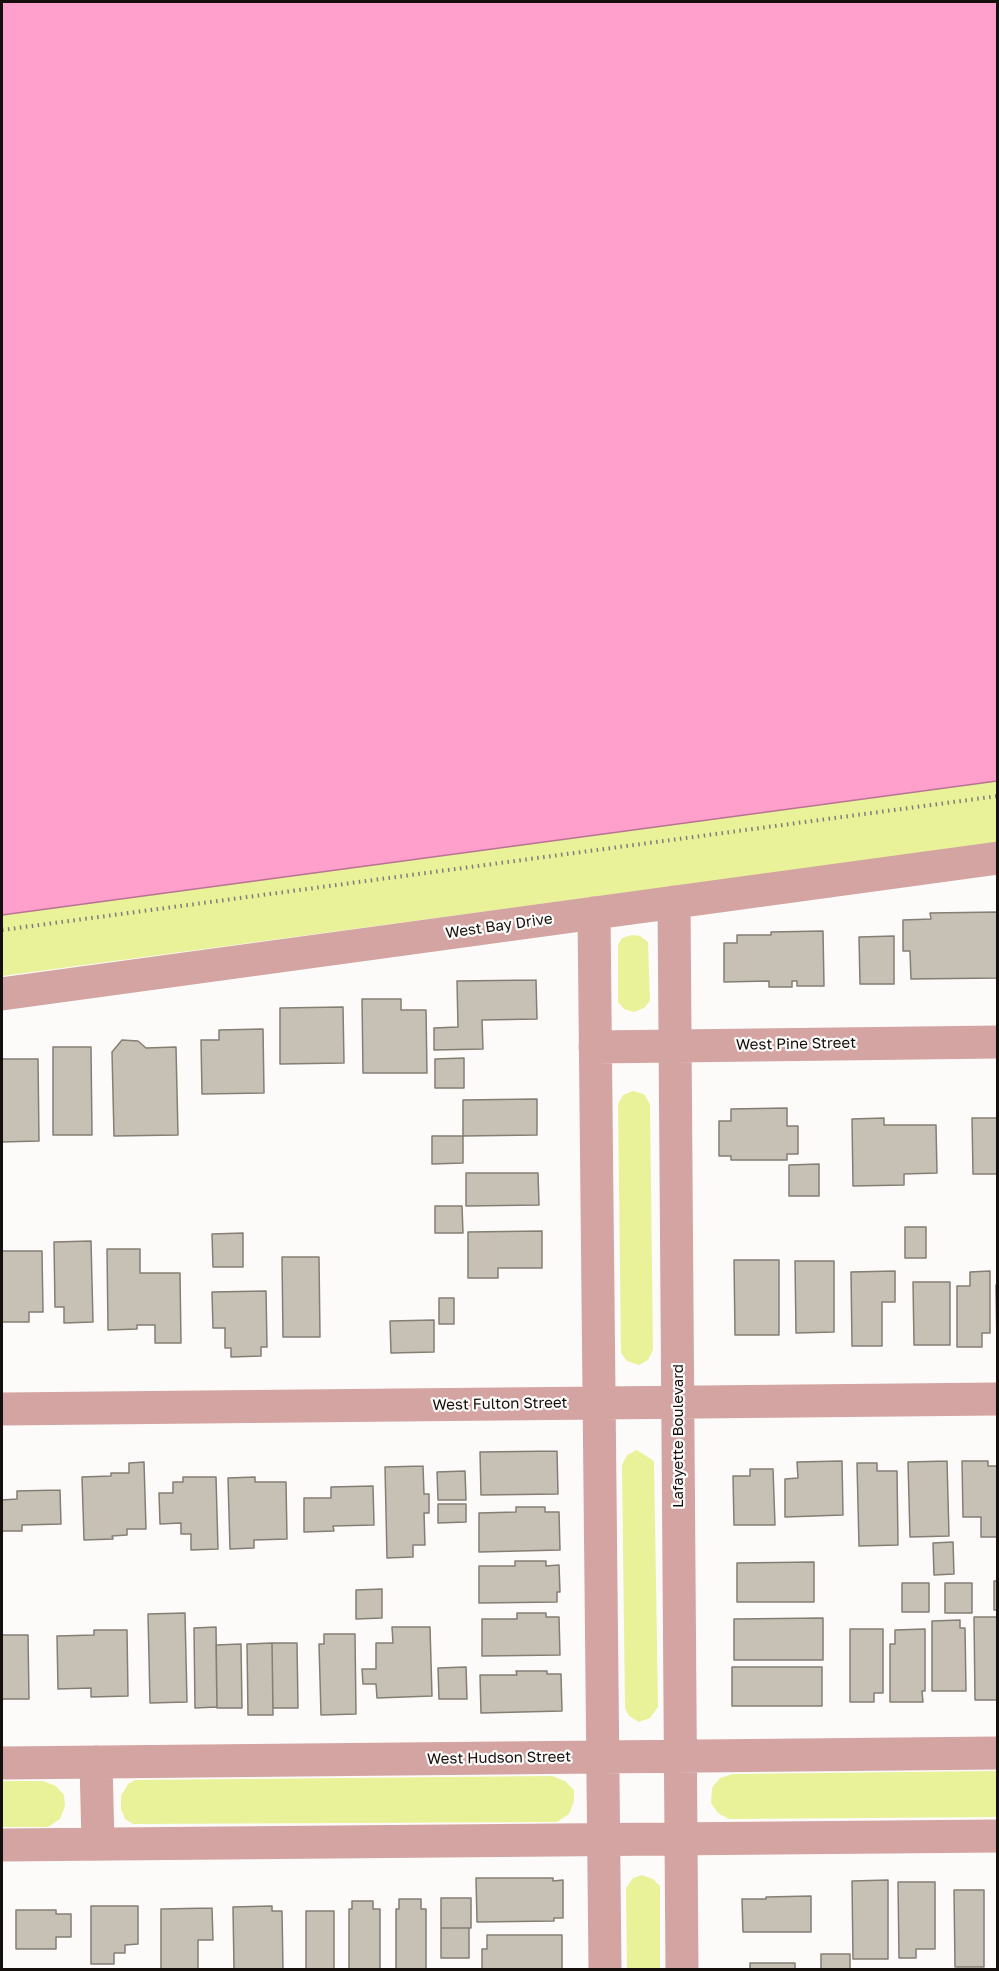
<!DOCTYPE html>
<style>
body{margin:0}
#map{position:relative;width:999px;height:1971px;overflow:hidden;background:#fdfbf9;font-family:"Golos Text",sans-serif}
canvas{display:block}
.frame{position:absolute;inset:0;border:3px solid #140f0d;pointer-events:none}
</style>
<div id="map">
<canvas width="999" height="1971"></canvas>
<div class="frame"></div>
</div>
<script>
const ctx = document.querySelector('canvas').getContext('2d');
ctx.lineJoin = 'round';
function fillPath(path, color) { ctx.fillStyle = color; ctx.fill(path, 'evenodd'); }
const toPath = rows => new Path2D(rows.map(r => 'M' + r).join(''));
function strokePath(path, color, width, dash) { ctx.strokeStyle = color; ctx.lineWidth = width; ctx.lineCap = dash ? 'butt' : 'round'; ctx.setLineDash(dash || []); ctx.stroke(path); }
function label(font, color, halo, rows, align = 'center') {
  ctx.font = font + ' "Golos Text",sans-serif'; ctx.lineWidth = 4.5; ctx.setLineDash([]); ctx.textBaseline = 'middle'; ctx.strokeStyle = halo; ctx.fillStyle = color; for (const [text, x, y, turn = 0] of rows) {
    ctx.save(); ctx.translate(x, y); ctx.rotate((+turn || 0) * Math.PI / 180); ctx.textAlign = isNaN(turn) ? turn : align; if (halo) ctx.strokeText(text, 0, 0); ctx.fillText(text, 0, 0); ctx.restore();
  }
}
fillPath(toPath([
 [997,781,997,843,2,976,2,915],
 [632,935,640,936,648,942,650,1001,644,1008,634,1012,624,1009,618,1002,618,945,622,938],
 [633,1091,644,1094,650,1104,653,1350,648,1360,639,1365,627,1361,621,1353,618,1104,623,1095],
 [637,1450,654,1461,658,1707,650,1718,639,1722,629,1716,625,1708,622,1465,627,1455],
 [997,1771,997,1817,729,1819,718,1813,711,1803,712,1788,720,1778,733,1774],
 [552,1776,565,1781,574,1790,574,1801,569,1814,557,1822,133,1824,125,1819,121,1809,121,1796,128,1784,135,1780],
 [2,1781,43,1781,56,1786,64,1795,65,1806,60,1819,48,1827,2,1827],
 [642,1875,653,1879,660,1886,660,1969,627,1969,626,1888,633,1878]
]), '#e9f199');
const water = toPath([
 [2,2,997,2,997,781,2,915,2,2]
]);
fillPath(water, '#ff9fcb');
strokePath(water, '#b87492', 1.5);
const building = toPath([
 [998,912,998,978,911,979,910,951,903,951,903,920,931,919,930,913,998,912],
 [823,931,824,986,797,986,797,981,792,981,792,987,769,987,769,981,724,982,724,943,737,943,737,935,771,935,771,932,823,931],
 [894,936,894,984,860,984,859,937,894,936],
 [536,980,537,1019,482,1020,483,1049,434,1050,434,1028,458,1027,457,981,536,980],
 [362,999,401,999,401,1010,426,1010,427,1073,363,1073,362,999],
 [343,1007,344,1063,280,1064,280,1008,343,1007],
 [263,1029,264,1093,202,1094,201,1040,219,1040,219,1030,263,1029],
 [122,1040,138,1041,146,1048,176,1047,178,1135,114,1136,112,1052,122,1040],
 [53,1047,91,1047,92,1135,53,1135,53,1047],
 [464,1058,464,1088,435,1088,435,1059,464,1058],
 [2,1059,38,1059,39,1141,2,1142,2,1059],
 [537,1099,537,1135,463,1136,463,1100,537,1099],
 [787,1108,787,1126,798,1126,798,1154,787,1154,787,1160,731,1160,731,1156,719,1156,719,1121,731,1121,731,1109,787,1108],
 [884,1118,884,1125,936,1125,937,1173,904,1174,904,1185,853,1186,852,1119,884,1118],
 [972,1118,998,1118,998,1174,973,1174,972,1118],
 [432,1136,463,1136,463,1163,432,1164,432,1136],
 [819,1164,819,1196,789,1196,789,1165,819,1164],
 [466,1173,538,1173,539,1205,466,1206,466,1173],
 [435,1206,462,1206,463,1233,435,1233,435,1206],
 [905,1227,926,1227,926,1258,905,1258,905,1227],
 [542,1231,542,1268,498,1268,498,1278,468,1278,468,1232,542,1231],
 [243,1233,243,1267,213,1267,212,1234,243,1233],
 [91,1241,93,1322,64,1323,64,1307,55,1307,54,1242,91,1241],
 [107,1249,140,1249,140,1273,180,1273,181,1343,155,1343,155,1325,137,1325,137,1329,108,1330,107,1249],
 [2,1251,42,1251,43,1312,29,1312,29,1322,2,1322,2,1251],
 [282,1257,319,1257,320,1337,283,1337,282,1257],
 [734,1260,779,1260,779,1335,735,1335,734,1260],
 [795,1261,834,1261,834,1332,796,1333,795,1261],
 [895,1271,895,1302,882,1302,882,1346,852,1346,851,1272,895,1271],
 [990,1271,990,1333,982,1333,982,1347,957,1347,957,1286,970,1286,970,1272,990,1271],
 [913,1282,950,1282,950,1345,914,1345,913,1282],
 [996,1285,998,1285,997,1345,996,1285],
 [266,1291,267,1347,261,1347,261,1356,231,1357,231,1348,225,1348,225,1328,213,1328,212,1292,266,1291],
 [439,1298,454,1298,454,1324,439,1324,439,1298],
 [434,1320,434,1352,391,1353,390,1321,434,1320],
 [557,1451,558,1494,481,1495,480,1452,557,1451],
 [842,1461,843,1515,785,1517,785,1479,798,1478,797,1462,842,1461],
 [947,1461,949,1536,910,1537,908,1462,947,1461],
 [962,1461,988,1461,988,1466,998,1466,998,1537,981,1537,981,1517,963,1517,962,1461],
 [144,1462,146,1529,127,1529,127,1535,112,1536,113,1539,84,1540,82,1477,111,1476,111,1473,129,1473,129,1463,144,1462],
 [857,1463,877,1463,877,1471,897,1471,898,1545,859,1546,857,1463],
 [423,1466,424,1494,429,1494,429,1513,424,1513,425,1545,413,1545,413,1557,387,1558,385,1467,423,1466],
 [750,1469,773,1469,775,1525,734,1525,733,1476,750,1476,750,1469],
 [465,1471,466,1500,438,1500,437,1472,465,1471],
 [183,1477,216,1477,218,1549,191,1550,191,1534,181,1534,181,1523,160,1524,159,1493,173,1493,173,1482,183,1482,183,1477],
 [255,1477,255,1482,286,1482,287,1539,254,1540,254,1548,230,1549,228,1478,255,1477],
 [373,1486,374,1525,333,1526,334,1531,304,1532,304,1498,331,1498,331,1487,373,1486],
 [60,1490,61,1524,22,1525,22,1531,2,1531,2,1500,17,1499,17,1491,60,1490],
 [438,1504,466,1504,466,1522,438,1523,438,1504],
 [516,1507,545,1507,545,1512,559,1512,560,1550,479,1552,479,1513,516,1512,516,1507],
 [953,1542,954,1574,934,1575,933,1543,953,1542],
 [515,1561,546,1561,546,1566,559,1565,560,1592,557,1592,557,1602,479,1603,479,1566,515,1566,515,1561],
 [814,1562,814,1602,737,1602,737,1563,814,1562],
 [994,1581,998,1581,998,1610,994,1610,994,1581],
 [902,1583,929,1583,929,1612,902,1612,902,1583],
 [945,1583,972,1583,972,1613,945,1613,945,1583],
 [382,1589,382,1618,356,1619,356,1590,382,1589],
 [185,1613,187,1702,150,1703,148,1614,185,1613],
 [517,1613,546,1613,546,1617,559,1617,560,1655,482,1656,482,1619,517,1619,517,1613],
 [974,1617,998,1617,998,1700,975,1700,974,1617],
 [823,1618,823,1660,734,1660,734,1619,823,1618],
 [960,1620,960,1628,965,1628,966,1691,932,1691,932,1621,960,1620],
 [216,1627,217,1707,195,1708,194,1628,216,1627],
 [392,1627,430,1627,432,1696,377,1698,376,1684,363,1684,362,1669,376,1669,376,1643,393,1643,392,1627],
 [850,1629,883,1629,883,1693,874,1693,874,1702,850,1702,850,1629],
 [925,1629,925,1691,922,1691,923,1702,890,1702,890,1644,895,1644,895,1630,925,1629],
 [94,1630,127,1630,128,1696,91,1697,91,1688,58,1689,57,1636,94,1635,94,1630],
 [324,1634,355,1634,356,1714,321,1715,319,1644,324,1644,324,1634],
 [2,1635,28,1635,29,1699,2,1699,2,1635],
 [272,1643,297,1643,298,1708,273,1708,272,1643],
 [272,1643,273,1715,248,1715,247,1644,272,1643],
 [241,1644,242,1708,217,1708,216,1645,241,1644],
 [466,1667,467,1699,439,1699,438,1668,466,1667],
 [732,1667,822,1667,822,1706,732,1706,732,1667],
 [516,1671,547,1671,547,1674,561,1674,562,1711,481,1713,480,1675,517,1675,516,1671],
 [476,1878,553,1878,553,1881,563,1880,563,1918,554,1918,554,1921,477,1922,476,1878],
 [888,1880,888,1959,853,1959,852,1881,888,1880],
 [898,1882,935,1882,935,1949,916,1949,916,1958,899,1958,898,1882],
 [954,1890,984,1890,984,1967,955,1967,954,1890],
 [811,1896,811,1932,743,1932,742,1899,766,1899,766,1897,811,1896],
 [441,1898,471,1898,471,1928,441,1928,441,1898],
 [399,1899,421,1899,421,1909,426,1909,426,1970,396,1970,396,1909,399,1909,399,1899],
 [352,1901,373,1901,373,1909,380,1909,380,1970,349,1970,349,1909,352,1909,352,1901],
 [91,1906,138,1906,138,1944,125,1945,125,1953,114,1953,114,1964,91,1964,91,1906],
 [272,1906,272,1911,282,1911,283,1970,234,1970,233,1907,272,1906],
 [212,1908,213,1940,198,1940,198,1970,161,1970,161,1909,212,1908],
 [16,1910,56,1910,56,1914,71,1914,71,1937,56,1937,56,1949,16,1949,16,1910],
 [306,1911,334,1911,334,1970,306,1970,306,1911],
 [441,1928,469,1928,469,1958,441,1958,441,1928],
 [487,1935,562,1935,562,1970,482,1970,482,1949,487,1949,487,1935],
 [821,1954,850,1954,850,1970,821,1970,821,1954],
 [750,1963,795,1963,795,1970,750,1970,750,1963]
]);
fillPath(building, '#c7c0b5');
strokePath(building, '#847e74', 1.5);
strokePath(toPath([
 [2,930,998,796]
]), '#807d7b', 4, [1.5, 4.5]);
strokePath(toPath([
 [674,902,682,1970],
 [594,913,605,1970],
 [2,994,998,858],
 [595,1047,998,1042],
 [2,1409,998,1399],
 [96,1762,98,1844],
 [2,1763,998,1753],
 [2,1845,998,1836]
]), '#d3a4a2', 33);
label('15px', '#140f0d', '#fdfbf9', [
 ["West Bay Drive",499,926,-8],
 ["West Pine Street",796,1044,-1],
 ["West Fulton Street",500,1404,-1],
 ["Lafayette Boulevard",678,1436,-90],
 ["West Hudson Street",499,1758,-1]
]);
</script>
